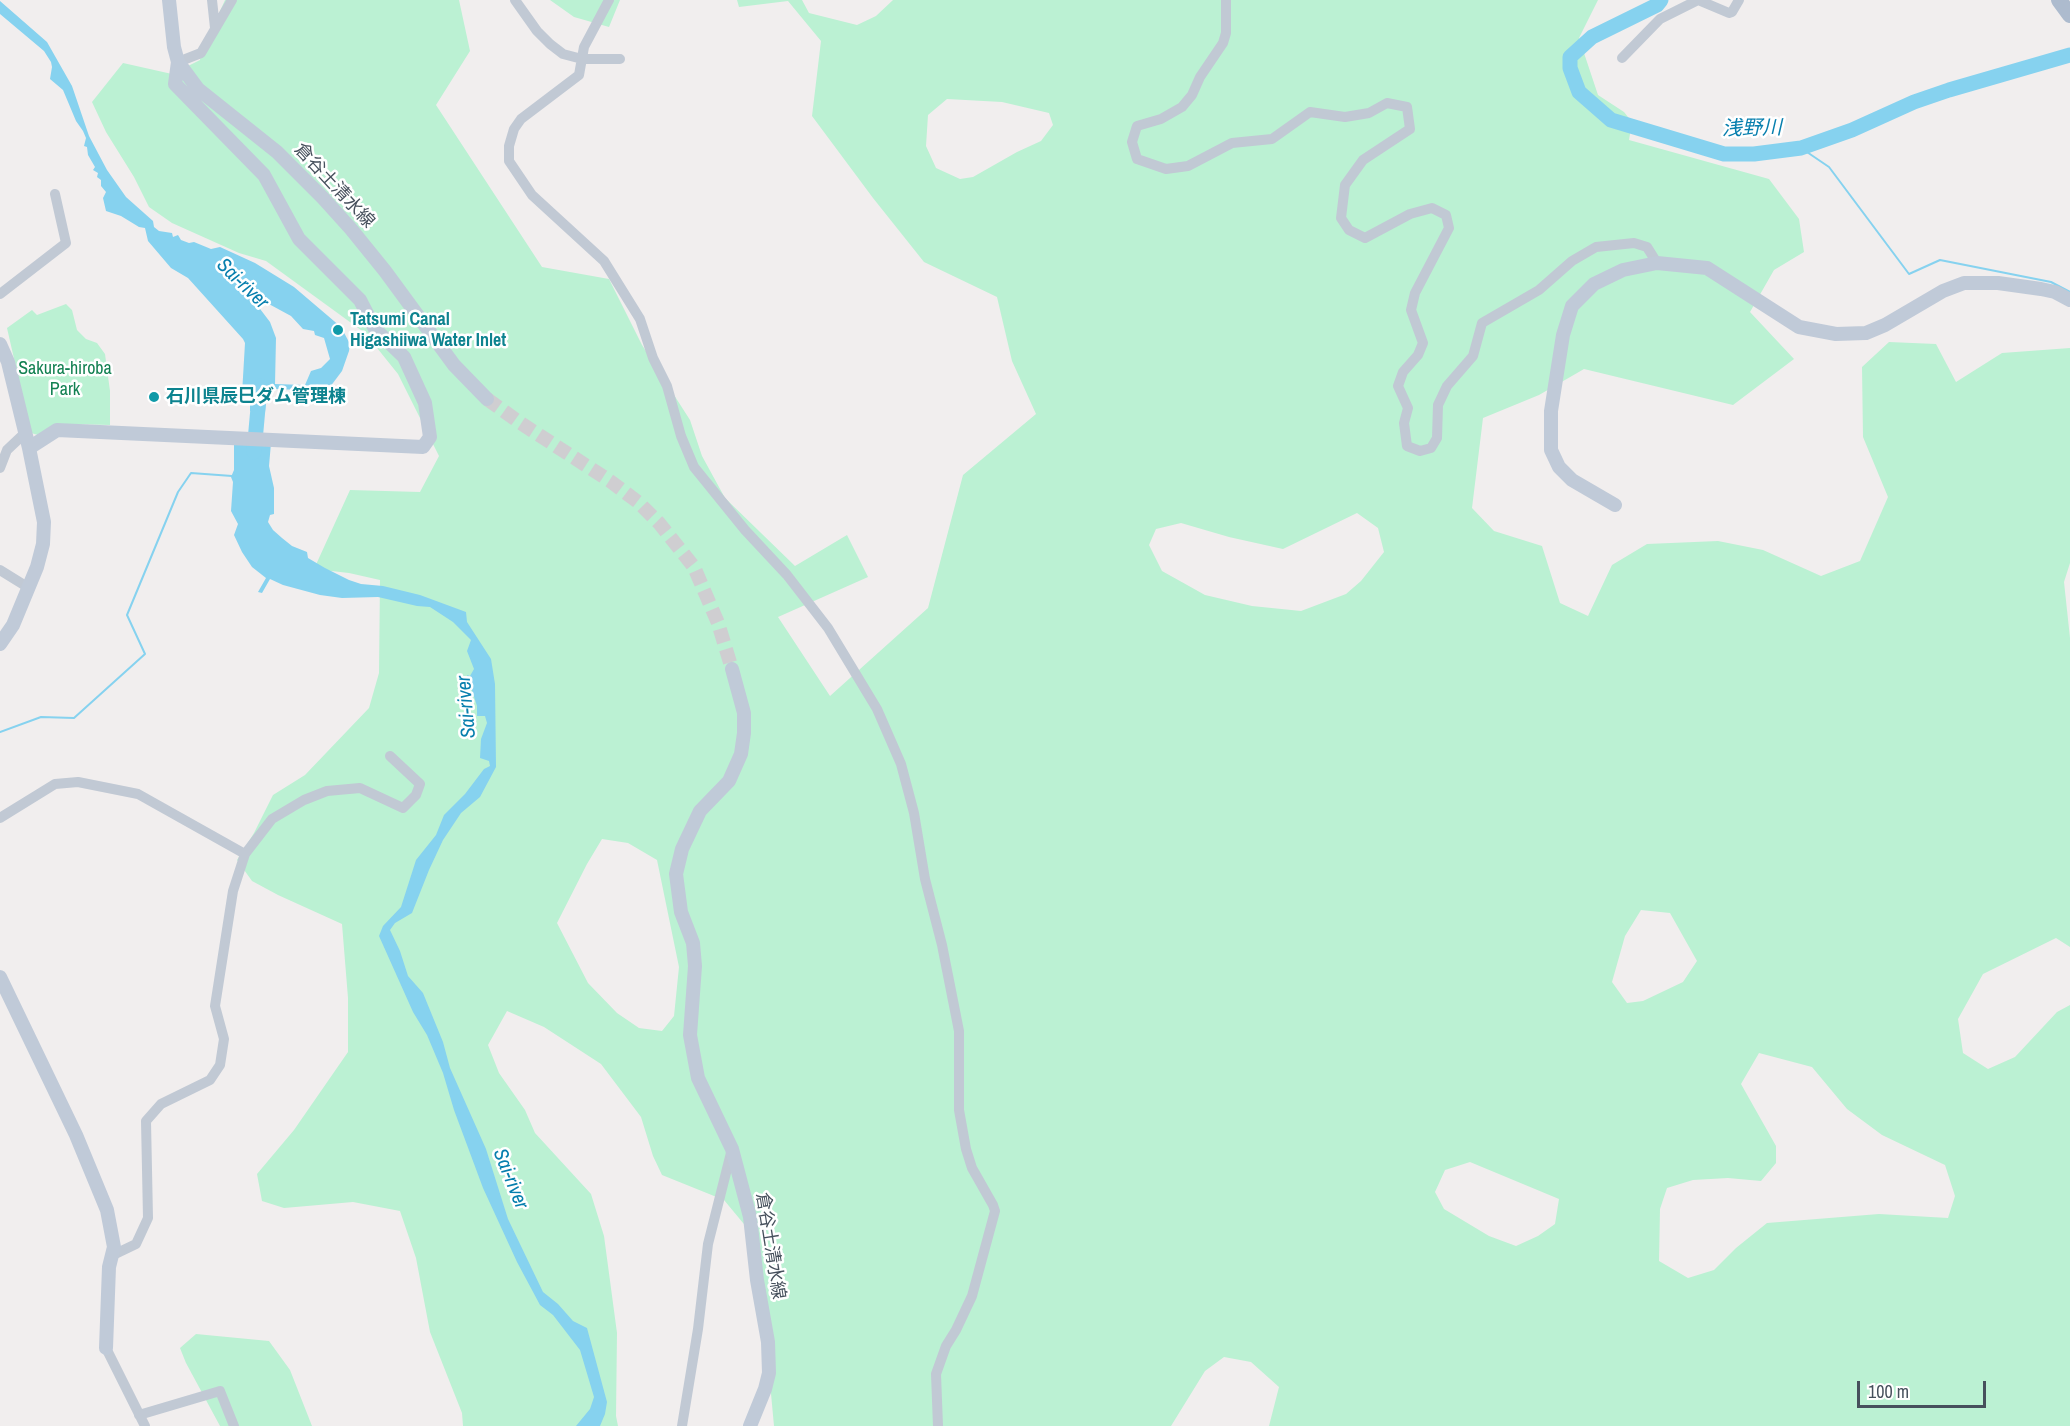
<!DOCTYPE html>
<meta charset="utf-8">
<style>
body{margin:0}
#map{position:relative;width:2070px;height:1426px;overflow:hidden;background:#f1eeee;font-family:"Archivo Narrow",sans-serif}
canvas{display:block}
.scale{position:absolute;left:1857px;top:1381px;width:129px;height:27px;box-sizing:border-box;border:3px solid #46505c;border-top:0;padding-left:8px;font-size:18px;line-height:21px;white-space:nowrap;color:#46505c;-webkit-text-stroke:4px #fff;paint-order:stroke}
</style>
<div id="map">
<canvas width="2070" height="1426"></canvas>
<div class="scale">100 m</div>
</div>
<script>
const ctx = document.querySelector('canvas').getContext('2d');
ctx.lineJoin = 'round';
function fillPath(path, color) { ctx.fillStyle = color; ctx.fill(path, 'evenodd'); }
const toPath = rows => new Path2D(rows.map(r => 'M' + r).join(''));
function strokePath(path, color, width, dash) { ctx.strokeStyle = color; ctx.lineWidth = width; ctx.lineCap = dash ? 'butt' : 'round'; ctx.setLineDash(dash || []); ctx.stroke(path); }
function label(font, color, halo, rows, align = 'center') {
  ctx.font = font + ' "Archivo Narrow","Noto Sans JP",sans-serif'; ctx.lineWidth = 5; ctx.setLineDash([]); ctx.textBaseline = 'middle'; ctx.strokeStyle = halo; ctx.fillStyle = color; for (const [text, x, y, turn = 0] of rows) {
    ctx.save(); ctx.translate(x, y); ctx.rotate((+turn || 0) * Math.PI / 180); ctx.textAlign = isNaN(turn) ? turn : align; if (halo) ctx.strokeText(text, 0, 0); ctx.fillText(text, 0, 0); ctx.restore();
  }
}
fillPath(toPath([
 [225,0,459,0,470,51,436,105,542,267,609,279,642,345,690,420,702,456,725,498,795,566,847,535,868,577,778,617,830,696,928,608,963,475,1036,414,1012,361,997,297,924,262,873,198,812,116,821,41,788,1,739,7,737,0,802,0,809,13,857,25,876,16,893,0,1598,0,1579,38,1598,95,1624,112,1632,122,1629,140,1769,179,1799,219,1804,252,1774,270,1750,312,1794,359,1733,405,1584,369,1539,395,1483,418,1472,508,1494,531,1542,546,1560,603,1588,616,1612,565,1647,544,1718,541,1763,550,1821,576,1860,561,1888,497,1863,437,1862,367,1889,342,1936,344,1956,382,2002,353,2070,348,2070,563,2064,582,2070,638,2070,947,2056,938,1983,974,1958,1019,1963,1053,1988,1069,2015,1057,2057,1012,2070,1005,2070,1426,1269,1426,1279,1387,1251,1362,1224,1357,1205,1371,1171,1426,774,1426,765,1329,753,1235,724,1200,662,1175,653,1156,641,1117,601,1064,544,1027,507,1011,488,1045,499,1073,525,1110,535,1133,591,1194,604,1236,617,1333,616,1416,618,1426,463,1426,462,1413,430,1332,416,1258,400,1211,353,1202,284,1208,262,1201,257,1174,294,1130,348,1052,348,998,342,924,278,895,252,881,237,860,254,833,273,795,305,775,369,708,379,673,380,580,349,573,314,569,350,490,420,492,439,456,398,374,365,333,266,261,239,253,172,223,149,207,134,177,106,132,92,102,123,63,172,74,200,60,201,53],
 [947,99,1002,102,1049,113,1053,125,1041,141,1017,152,973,177,960,179,936,168,926,146,928,115],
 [1357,513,1378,528,1384,552,1361,581,1346,594,1301,611,1252,606,1205,595,1162,571,1149,545,1156,529,1181,523,1229,537,1283,549],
 [602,839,628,843,657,860,679,967,674,1016,662,1031,639,1028,617,1013,588,983,557,923,587,864],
 [1641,910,1670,913,1697,961,1683,982,1643,1001,1627,1003,1612,982,1625,936],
 [1759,1053,1812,1067,1847,1109,1882,1135,1945,1165,1955,1196,1948,1218,1879,1214,1767,1223,1736,1248,1714,1270,1688,1278,1659,1261,1660,1209,1667,1188,1693,1180,1728,1178,1761,1181,1776,1163,1776,1146,1741,1084],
 [1470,1162,1559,1199,1555,1224,1538,1236,1516,1246,1489,1236,1444,1209,1435,1192,1445,1170],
 [550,0,620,0,609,27,574,17],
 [66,304,72,310,77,330,86,339,97,343,105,354,110,391,110,425,70,424,49,428,38,435,31,433,7,328,32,310,37,315],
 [196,1334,269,1341,290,1370,312,1426,220,1426,186,1363,180,1348]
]), '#bbf1d3');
fillPath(toPath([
 [0,1,47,42,72,86,89,136,107,170,126,197,153,221,154,227,159,231,172,233,173,237,178,235,181,240,189,243,194,242,211,249,220,247,255,263,294,287,341,327,350,344,349,351,342,371,327,391,275,389,271,386,266,402,265,412,261,411,261,406,254,406,254,411,250,411,250,395,242,394,245,343,243,339,188,278,171,268,148,241,145,228,139,227,121,216,106,211,103,198,106,192,101,186,101,180,97,177,98,173,93,170,95,167,88,155,87,147,84,146,86,138,83,131,76,121,63,90,50,79,52,67,51,62,44,51,0,14],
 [256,297,291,316,303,329,314,331,315,335,324,338,330,359,321,368,311,371,305,385,275,384,276,338,270,322,254,301],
 [234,441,271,443,269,466,274,488,274,514,270,515,268,522,273,530,282,538,292,546,307,552,308,558,325,568,349,580,361,584,383,586,420,595,466,612,467,622,491,659,495,684,496,767,480,797,461,813,443,840,429,870,412,913,395,923,390,930,400,951,408,976,423,993,443,1042,450,1068,486,1149,508,1219,543,1292,558,1304,573,1321,587,1328,607,1402,605,1414,600,1426,576,1426,590,1409,594,1397,580,1350,553,1315,540,1305,517,1262,483,1188,454,1110,443,1073,427,1035,413,1012,379,936,383,926,401,907,416,860,436,835,444,815,465,794,484,769,490,766,489,761,480,758,481,739,487,723,485,716,477,716,477,706,467,675,470,676,474,669,467,651,471,640,453,622,430,607,417,606,378,597,342,598,320,595,283,585,270,579,262,593,258,592,266,578,252,567,242,552,234,535,238,524,231,511,233,482,231,477,234,470]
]), '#86d2ef');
strokePath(toPath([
 [1801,148,1829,167,1909,274,1940,260,2051,282,2070,292],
 [0,732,41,717,74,718,145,654,127,615,178,492,191,473,232,476]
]), '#86d2ef', 2);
strokePath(toPath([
 [1661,0,1657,5,1592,37,1570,57,1570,68,1579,92,1611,120,1724,154,1754,154,1801,148,1852,130,1914,102,1949,90,2070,55],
 [254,452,260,386]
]), '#86d2ef', 15);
strokePath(toPath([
 [487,399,519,422,610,481,638,502,659,523,694,567,718,623,732,669]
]), '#cfced1', 14, [14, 7]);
strokePath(toPath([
 [212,0,215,28],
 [515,0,537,31,550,44,563,54,582,59,620,59],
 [609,0,584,47,579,75,521,119,514,129,509,146,509,161,532,195,604,261,640,319,653,358,667,386,681,436,694,467,745,530,787,575,828,628,877,709,901,764,914,813,925,879,942,945,959,1031,959,1110,966,1149,972,1168,993,1205,995,1211,972,1296,956,1330,946,1346,936,1374,938,1426],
 [1226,0,1226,33,1223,43,1200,77,1192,95,1182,107,1161,119,1137,126,1132,142,1137,159,1166,169,1188,166,1232,143,1272,139,1310,112,1345,117,1369,113,1387,103,1407,107,1410,129,1363,160,1345,185,1341,218,1349,230,1365,238,1410,214,1432,208,1446,215,1449,228,1415,293,1411,310,1423,343,1418,355,1403,372,1398,386,1408,408,1404,423,1407,446,1420,451,1431,448,1437,438,1438,405,1447,386,1473,356,1482,323,1539,290,1572,261,1596,247,1634,243,1647,247,1657,263],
 [1622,58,1660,19,1698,0,1729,13,1732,12,1739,0],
 [178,62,201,53,232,0],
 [0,294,66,243,55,194],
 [0,468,7,450,25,433],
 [0,570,29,588],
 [0,818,55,784,78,782,138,794,245,854],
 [111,1256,136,1244,148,1218,146,1121,161,1104,210,1080,220,1065,224,1039,215,1006,233,891,245,854,272,819,304,800,327,791,360,788,403,808,416,795,420,784,390,756],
 [106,1348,145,1426],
 [139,1415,220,1391,234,1426],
 [682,1426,698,1329,708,1244,732,1149]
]), '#c1c9d4', 10);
strokePath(toPath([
 [169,0,174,47,178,62,198,89,277,152,323,198,351,229,385,271,454,365,487,399],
 [0,344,8,362,29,448],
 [1615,505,1572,480,1559,467,1551,450,1551,411,1563,335,1572,306,1594,284,1623,270,1657,263,1707,268,1799,327,1836,334,1866,333,1885,325,1943,291,1964,283,1998,283,2041,289,2055,292,2070,300],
 [0,644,13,625,37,567,43,544,44,522,29,448,57,430,423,447,430,437,425,403,404,357,375,329,360,300,299,239,264,175,175,84,178,62],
 [732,669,744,713,744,733,741,754,729,781,700,811,682,849,676,874,681,912,693,943,695,966,690,1035,698,1078,732,1149,750,1217,757,1280,768,1342,769,1373,765,1389,750,1426],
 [0,977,76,1135,107,1210,114,1247,109,1267,106,1348]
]), '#c0cad8', 14);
strokePath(toPath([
 [2059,0,2070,15]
]), '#adbbce', 16);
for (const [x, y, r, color] of [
 [338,330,6,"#0f9aa8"],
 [154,397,6,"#0f9aa8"]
]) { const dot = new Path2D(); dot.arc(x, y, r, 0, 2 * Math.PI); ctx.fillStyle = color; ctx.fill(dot); strokePath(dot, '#fff', 2); }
label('18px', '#46505c', '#fff', [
 ["倉谷土清水線",334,186,47],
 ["倉谷土清水線",770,1246,81]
]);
label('bold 18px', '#0d838f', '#fff', [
 ["Tatsumi Canal",350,320],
 ["Higashiiwa Water Inlet",350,341],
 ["石川県辰巳ダム管理棟",166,397]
], 'left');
label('18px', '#138152', '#fff', [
 ["Sakura-hiroba",65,369],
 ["Park",65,390]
]);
label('italic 20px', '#077fae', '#fff', [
 ["浅野川",1752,129,-1],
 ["Sai-river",242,284,44],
 ["Sai-river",467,707,-95],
 ["Sai-river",510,1179,68]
]);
</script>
